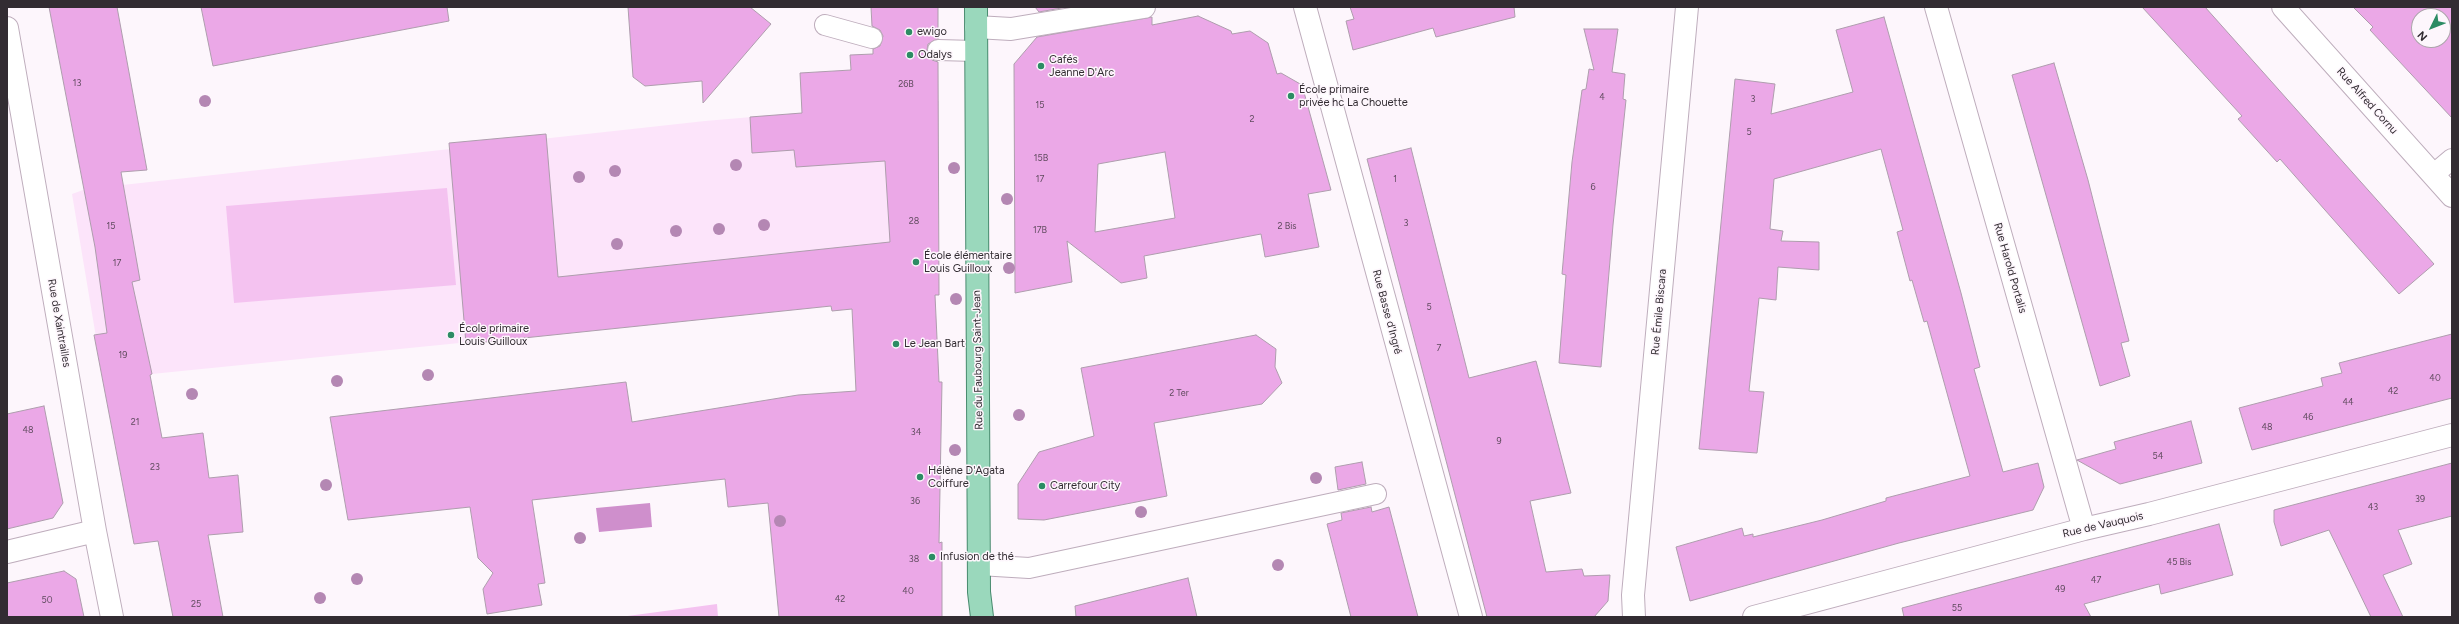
<!DOCTYPE html>
<meta charset="utf-8">
<style>
body{margin:0}
#map{position:relative;width:2459px;height:624px;overflow:hidden;background:#fdf6fc;font-family:Figtree,sans-serif}
canvas{display:block}
.frame{position:absolute;inset:0;border:8px solid #322c32;pointer-events:none}
.north{position:absolute;left:2411px;top:8px;width:40px;height:40px;box-sizing:border-box;background:#fdf6fc;border:1px solid #aca5ab;border-radius:50%;rotate:227deg;font-size:11px;font-weight:700;line-height:16px;text-align:center;color:#322c32}
.north::after{content:'';display:block;margin:auto;width:14px;height:18px;background:#2c8c64;clip-path:polygon(50% 0,100% 100%,50% 72%,0 100%)}
</style>
<div id="map">
<canvas width="2459" height="624"></canvas>
<div class="frame"></div>
<div class="north">N</div>
</div>
<script>
const ctx = document.querySelector('canvas').getContext('2d');
ctx.lineJoin = 'round';
function fillPath(path, color) { ctx.fillStyle = color; ctx.fill(path, 'evenodd'); }
const toPath = rows => new Path2D(rows.map(r => 'M' + r).join(''));
function strokePath(path, color, width, dash) { ctx.strokeStyle = color; ctx.lineWidth = width; ctx.lineCap = dash ? 'butt' : 'round'; ctx.setLineDash(dash || []); ctx.stroke(path); }
function label(font, color, halo, rows, align = 'center') {
  ctx.font = font + ' Figtree,sans-serif'; ctx.lineWidth = 3; ctx.setLineDash([]); ctx.textBaseline = 'middle'; ctx.strokeStyle = halo; ctx.fillStyle = color; for (const [text, x, y, turn = 0] of rows) {
    ctx.save(); ctx.translate(x, y); ctx.rotate((+turn || 0) * Math.PI / 180); ctx.textAlign = isNaN(turn) ? turn : align; if (halo) ctx.strokeText(text, 0, 0); ctx.fillText(text, 0, 0); ctx.restore();
  }
}
fillPath(toPath([
 [939,101,935,295,152,374,104,385,72,194,86,189,705,121]
]), '#fce4fa');
fillPath(toPath([
 [447,188,456,285,234,303,226,206],
 [717,604,718,617,620,617]
]), '#f4c2f0');
fillPath(toPath([
 [650,503,652,527,599,532,596,508]
]), '#cf8fcc');
const building = toPath([
 [49,7,117,7,147,170,121,172,140,280,132,282,152,374,150,375,162,438,203,433,209,478,238,475,243,532,208,535,223,617,173,617,158,541,134,544,94,335,107,333,95,247,49,7],
 [201,7,447,7,449,21,213,66,201,7],
 [628,7,750,7,771,24,703,103,702,81,645,86,633,77,628,7],
 [871,7,938,7,938,39,928,44,927,50,932,60,938,62,939,295,935,295,939,382,942,382,939,543,942,542,942,617,779,617,768,503,728,507,725,479,532,500,545,583,538,584,542,605,487,614,483,589,493,573,478,558,470,507,348,520,330,417,626,382,632,422,798,395,856,391,852,309,832,311,831,306,466,344,449,143,546,134,558,277,890,242,885,161,796,167,794,150,752,153,750,117,802,113,800,73,851,70,850,55,873,54,873,49,880,46,883,36,880,30,872,26,871,7],
 [1035,7,1067,7,1039,12,1035,7],
 [1350,7,1514,7,1515,17,1436,37,1433,28,1353,50,1346,21,1354,19,1350,7],
 [2142,7,2205,7,2434,264,2399,294,2280,159,2277,162,2238,119,2242,116,2142,7],
 [2353,7,2452,7,2452,118,2370,30,2373,27,2353,7],
 [2419,16,2443,16,2443,40,2419,40,2419,16],
 [1198,16,1231,31,1232,34,1250,31,1268,43,1277,74,1281,73,1302,85,1331,190,1308,194,1319,247,1265,257,1261,234,1144,256,1147,278,1121,283,1067,241,1072,282,1015,293,1014,64,1037,37,1152,17,1152,25,1198,16],
 [1165,152,1175,218,1095,232,1098,164,1165,152],
 [1884,17,1961,293,1980,367,1974,369,2003,472,2038,463,2044,487,2033,510,1899,543,1690,601,1676,547,1742,528,1744,536,1753,534,1753,537,1822,520,1886,501,1886,498,1970,476,1927,321,1924,322,1912,280,1910,281,1897,232,1903,230,1881,149,1774,179,1770,229,1783,231,1781,241,1819,242,1819,270,1778,267,1776,300,1759,298,1749,391,1764,392,1757,453,1699,449,1735,79,1775,84,1771,114,1853,92,1836,30,1884,17],
 [1584,29,1618,29,1612,72,1625,74,1623,99,1626,100,1613,225,1601,367,1559,363,1566,275,1562,274,1572,162,1582,90,1586,89,1589,69,1594,70,1584,29],
 [2054,63,2088,180,2129,341,2121,343,2130,376,2100,386,2012,75,2054,63],
 [1411,148,1469,378,1536,361,1571,493,1530,501,1546,572,1582,569,1584,576,1610,575,1608,601,1594,617,1487,617,1367,159,1411,148],
 [2452,334,2452,398,2252,450,2239,408,2323,386,2321,378,2342,373,2339,363,2452,334],
 [1256,335,1276,349,1275,367,1282,383,1262,404,1154,423,1167,496,1044,520,1018,519,1018,484,1039,452,1094,436,1081,368,1256,335],
 [44,406,63,503,53,518,7,529,7,414,44,406],
 [2191,421,2202,463,2120,484,2077,460,2116,449,2114,442,2191,421],
 [1362,462,1366,484,1338,490,1335,467,1362,462],
 [2452,463,2452,516,2398,530,2412,564,2383,575,2403,617,2371,617,2329,530,2281,546,2274,522,2274,510,2452,463],
 [1371,507,1372,512,1389,507,1418,617,1351,617,1327,524,1342,520,1341,513,1371,507],
 [2219,524,2233,575,2161,594,2159,584,2084,604,2091,617,1904,617,1902,608,2219,524],
 [64,571,76,579,84,617,7,617,7,583,64,571],
 [1188,578,1197,617,1076,617,1075,606,1188,578]
]);
fillPath(building, '#eba8e7');
strokePath(building, '#ae9dad', 1);
const lane = toPath([
 [825,25,872,38],
 [938,50,975,51],
 [2433,175,2452,159],
 [979,565,1029,568,1376,494]
]);
const street = toPath([
 [1305,7,1471,617],
 [1936,7,2084,529],
 [2283,7,2452,196],
 [976,27,1011,29,1144,7],
 [7,28,95,531,112,617],
 [7,552,95,531],
 [1634,617,1633,595,1687,7],
 [1754,617,2084,529,2149,514,2452,435]
]);
const primary = toPath([
 [976,7,979,592,982,617]
]);
strokePath(lane, '#beadbc', 22);
strokePath(street, '#beadbc', 24);
strokePath(primary, '#498b6f', 24);
strokePath(lane, '#fff', 20);
strokePath(street, '#fff', 22);
strokePath(primary, '#9ad8bc', 22);
ctx.fillStyle = '#b487b3';
for (const [x, y] of [
 [205,101],
 [736,165],
 [954,168],
 [615,171],
 [579,177],
 [1007,199],
 [764,225],
 [719,229],
 [676,231],
 [617,244],
 [1009,268],
 [956,299],
 [428,375],
 [337,381],
 [192,394],
 [1019,415],
 [955,450],
 [1316,478],
 [326,485],
 [1141,512],
 [780,521],
 [580,538],
 [1278,565],
 [357,579],
 [320,598]
]) { ctx.beginPath(); ctx.arc(x, y, 6, 0, 2 * Math.PI); ctx.fill(); }
for (const [x, y, r, color] of [
 [909,32,4,"#2c8c64"],
 [910,55,4,"#2c8c64"],
 [1041,66,4,"#2c8c64"],
 [1291,96,4,"#2c8c64"],
 [916,262,4,"#2c8c64"],
 [451,335,4,"#2c8c64"],
 [896,344,4,"#2c8c64"],
 [920,477,4,"#2c8c64"],
 [1042,486,4,"#2c8c64"],
 [932,557,4,"#2c8c64"]
]) { const dot = new Path2D(); dot.arc(x, y, r, 0, 2 * Math.PI); ctx.fillStyle = color; ctx.fill(dot); strokePath(dot, '#fdf6fc', 1.5); }
label('9px', '#604b5f', null, [
 ["13",77,83],
 ["26B",906,84],
 ["4",1602,97],
 ["3",1753,99],
 ["15",1040,105],
 ["2",1252,119],
 ["5",1749,132],
 ["15B",1041,158],
 ["17",1040,179],
 ["1",1395,179],
 ["6",1593,187],
 ["28",914,221],
 ["3",1406,223],
 ["15",111,226],
 ["2 Bis",1287,226],
 ["17B",1040,230],
 ["17",117,263],
 ["5",1429,307],
 ["7",1439,348],
 ["19",123,355],
 ["40",2435,378],
 ["42",2393,391],
 ["2 Ter",1179,393],
 ["44",2348,402],
 ["46",2308,417],
 ["21",135,422],
 ["48",2267,427],
 ["48",28,430],
 ["34",916,432],
 ["9",1499,441],
 ["54",2158,456],
 ["23",155,467],
 ["39",2420,499],
 ["36",915,501],
 ["43",2373,507],
 ["38",914,559],
 ["45 Bis",2179,562],
 ["47",2096,580],
 ["49",2060,589],
 ["40",908,591],
 ["42",840,599],
 ["50",47,600],
 ["25",196,604],
 ["55",1957,608]
]);
label('11px', '#322c32', '#fdf6fc', [
 ["ewigo",917,32],
 ["Odalys",918,55],
 ["Cafés",1049,60],
 ["Jeanne D'Arc",1049,73],
 ["École primaire",1299,90],
 ["privée hc La Chouette",1299,103],
 ["École élémentaire",924,256],
 ["Louis Guilloux",924,269],
 ["École primaire",459,329],
 ["Louis Guilloux",459,342],
 ["Le Jean Bart",904,344],
 ["Hélène D'Agata",928,471],
 ["Coiffure",928,484],
 ["Carrefour City",1050,486],
 ["Infusion de thé",940,557]
], 'left');
label('11px', '#322c32', '#fdf6fc', [
 ["Rue Alfred Cornu",2367,101,48],
 ["Rue Harold Portalis",2010,268,74],
 ["Rue Basse d'Ingré",1387,312,75],
 ["Rue Émile Biscara",1659,312,-85],
 ["Rue de Xaintrailles",59,323,80],
 ["Rue du Faubourg Saint-Jean",978,360,-91],
 ["Rue de Vauquois",2103,525,-13]
]);
</script>
